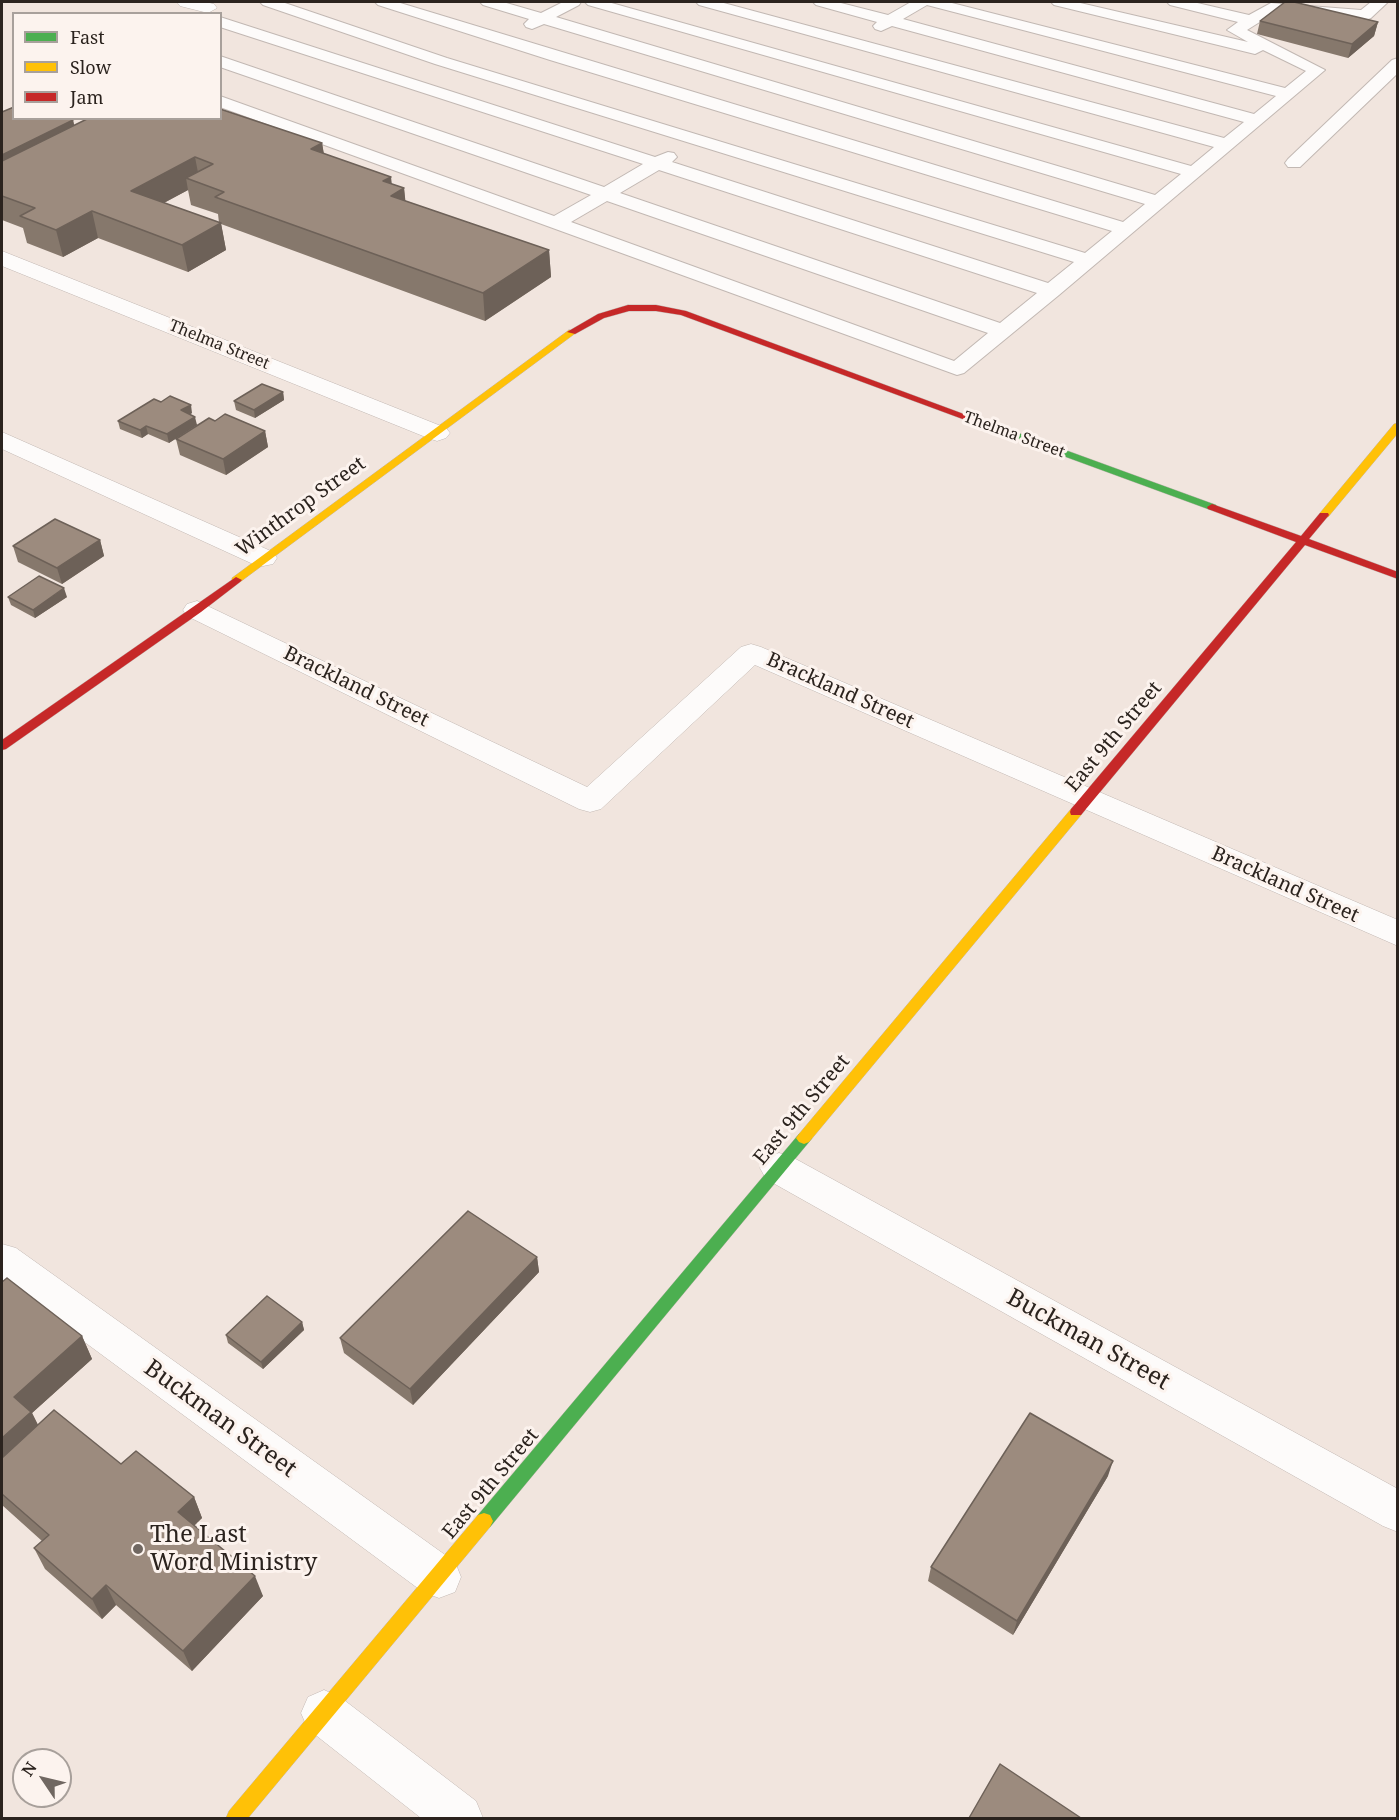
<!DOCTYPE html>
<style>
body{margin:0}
#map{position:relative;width:1399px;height:1820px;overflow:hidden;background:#f1e5de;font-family:"Noto Serif",serif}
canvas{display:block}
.frame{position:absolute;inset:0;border:3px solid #2b231e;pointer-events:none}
.legend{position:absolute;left:12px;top:12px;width:210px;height:108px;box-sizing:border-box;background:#fcf3ee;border:2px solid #a8a09b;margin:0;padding:8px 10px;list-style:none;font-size:18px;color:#2b231e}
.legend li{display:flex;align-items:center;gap:12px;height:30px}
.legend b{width:30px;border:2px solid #a8a09b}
.north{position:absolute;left:12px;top:1748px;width:60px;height:60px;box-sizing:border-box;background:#fcf3ee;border:2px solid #a8a09b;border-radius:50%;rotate:305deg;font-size:16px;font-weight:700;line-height:24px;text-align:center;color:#2b231e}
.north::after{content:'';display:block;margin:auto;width:21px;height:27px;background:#706761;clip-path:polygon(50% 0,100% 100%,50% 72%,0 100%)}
</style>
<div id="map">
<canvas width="1399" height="1820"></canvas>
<div class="frame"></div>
<ul class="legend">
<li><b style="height:8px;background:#4caf50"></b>Fast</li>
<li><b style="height:8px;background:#ffc107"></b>Slow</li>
<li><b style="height:8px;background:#c62828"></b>Jam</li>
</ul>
<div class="north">N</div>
</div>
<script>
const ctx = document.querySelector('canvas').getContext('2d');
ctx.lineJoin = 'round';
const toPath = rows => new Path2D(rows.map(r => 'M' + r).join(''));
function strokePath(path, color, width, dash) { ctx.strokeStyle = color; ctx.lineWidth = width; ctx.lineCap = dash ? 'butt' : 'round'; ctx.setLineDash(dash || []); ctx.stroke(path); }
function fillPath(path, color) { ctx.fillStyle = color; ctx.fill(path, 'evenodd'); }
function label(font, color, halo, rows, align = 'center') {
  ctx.font = font + ' "Noto Serif",serif'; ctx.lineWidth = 6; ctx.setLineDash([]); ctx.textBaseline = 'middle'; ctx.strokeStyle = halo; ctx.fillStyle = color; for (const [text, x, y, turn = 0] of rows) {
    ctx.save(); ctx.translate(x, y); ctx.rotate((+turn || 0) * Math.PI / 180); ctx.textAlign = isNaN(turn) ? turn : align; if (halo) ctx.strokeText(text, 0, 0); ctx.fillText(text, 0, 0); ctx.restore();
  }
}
const lane = toPath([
 [260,2,282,2,447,58,1085,253,1112,231,550,60,378,5,375,2,397,2,1123,222,1145,204,544,24,532,29,526,27,524,24,529,19,483,5,480,2,503,2,541,13,563,2,581,2,579,5,556,17,1155,195,1181,174,588,5,585,2,608,2,1191,166,1214,147,699,5,696,2,720,2,1224,138,1244,122,892,26,881,31,875,29,873,26,877,22,816,5,813,2,837,2,888,15,911,2,948,2,1285,88,1306,71,1263,50,1255,54,1054,5,1051,2,1076,2,1248,42,1227,30,1238,22,1170,5,1167,2,1193,2,1249,15,1271,3,1361,10,1371,2,1388,2,1371,18,1365,20,1274,13,1247,30,1325,70,1059,295,964,373,957,375,220,107,220,96,554,216,591,195,220,67,220,56,604,187,643,164,220,27,220,17,655,157,668,152,674,153,677,157,672,162,1048,283,1074,262,435,64,263,5,260,2],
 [927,5,1276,96,1254,114,903,19,927,5],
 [659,170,1037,293,1000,323,620,193,659,170],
 [607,201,988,333,954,361,571,222,607,201],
 [1398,58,1398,73,1300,167,1288,167,1285,163,1288,159,1392,60,1398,58]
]);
const street = toPath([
 [177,2,205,2,214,4,217,8,208,13,180,6,177,2],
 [2,251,446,428,450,433,446,438,437,441,428,438,2,266,2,251],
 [2,432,273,552,277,558,273,564,263,566,253,564,2,449,2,432],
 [197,601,587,787,741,647,751,644,761,647,1398,920,1398,946,755,665,601,809,590,812,579,809,187,616,183,610,187,604,197,601],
 [779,1153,792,1157,1398,1489,1398,1532,1383,1526,766,1179,760,1168,766,1157,779,1153],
 [2,1244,16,1248,455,1562,461,1577,455,1592,439,1598,423,1592,2,1281,2,1244],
 [324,1690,340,1697,476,1801,483,1818,421,1818,308,1729,301,1713,308,1697,324,1690]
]);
const fast = toPath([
 [991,423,1216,505,1217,507,1212,510,1208,509,987,428,986,426,991,423],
 [804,1132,809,1134,812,1138,809,1142,490,1527,484,1529,478,1527,475,1521,478,1515,799,1134,804,1132]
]);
const slow = toPath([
 [569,330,577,332,240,582,232,582,232,578,569,330],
 [1398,423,1398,433,1328,517,1320,517,1320,513,1394,424,1398,423],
 [1076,808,1082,812,1081,815,809,1142,804,1144,799,1142,796,1138,799,1134,1071,809,1076,808],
 [484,1513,490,1515,493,1521,490,1527,248,1818,226,1818,229,1811,478,1515,484,1513]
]);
const jam = toPath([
 [628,305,656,305,686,311,996,426,991,429,987,428,681,315,656,311,629,311,604,318,575,334,567,332,598,314,628,305],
 [1212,504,1301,536,1320,513,1328,513,1329,515,1309,539,1398,572,1398,579,1305,545,1081,815,1071,815,1070,812,1071,809,1296,542,1208,509,1207,507,1212,504],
 [236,577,242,580,240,582,201,612,6,749,2,750,2,740,236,577]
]);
strokePath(lane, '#c2b8b3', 2);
strokePath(street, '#c2b8b3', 1);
strokePath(fast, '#c2b8b3', 1);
strokePath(slow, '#c2b8b3', 1);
strokePath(jam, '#c2b8b3', 1);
fillPath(lane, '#fdfbfa');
fillPath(street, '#fdfbfa');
fillPath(fast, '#4caf50');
fillPath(slow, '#ffc107');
fillPath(jam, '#c62828');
fillPath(toPath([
 [1260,21,1378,22,1374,36,1348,58,1257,34],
 [2,112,73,120,74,126,322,143,324,154,392,184,404,188,405,201,549,250,551,277,485,321,221,224,226,250,188,272,98,238,63,257,27,243,23,228,2,220],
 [188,190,191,205,218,214,219,223,164,203],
 [283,392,284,400,255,418,236,410,234,401],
 [161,402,192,413,190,414,197,425,169,443,148,434,142,438,120,429,118,421],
 [215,421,265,431,268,447,226,475,180,455,176,439],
 [100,540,104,556,62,584,18,562,13,546],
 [8,597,67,597,35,618,11,605],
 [537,1257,539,1272,413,1405,344,1353,340,1338],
 [2,1282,82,1336,92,1359,32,1413,38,1425,121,1464,194,1497,202,1518,194,1526,263,1596,192,1671,116,1605,102,1619,45,1569,34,1548,42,1541,2,1505],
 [302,1322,304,1330,263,1369,228,1343,226,1335],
 [1108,1476,1013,1635,928,1581,931,1567]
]), '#86786c');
fillPath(toPath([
 [1378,22,1374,36,1348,58,1352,44],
 [73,120,79,146,2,184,2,155],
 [322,143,326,169,311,149],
 [195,157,200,183,186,178,188,190,137,217,131,191],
 [391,177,393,194,404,188,407,215,394,223,383,181],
 [92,211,98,238,63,257,56,230],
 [221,223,226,250,188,272,182,245],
 [549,250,551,277,485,321,483,293],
 [283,392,284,400,255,418,254,410],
 [191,405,192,413,183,419,181,410],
 [195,417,197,425,169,443,167,434],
 [146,426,148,434,142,438,140,430],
 [265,431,268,447,226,475,223,459],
 [100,540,104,556,62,584,57,568],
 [64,588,67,597,35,618,33,610],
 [537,1257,539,1272,413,1405,410,1389],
 [302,1322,304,1330,263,1369,261,1362],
 [82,1336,92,1359,32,1413,42,1433,2,1470,2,1438,14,1397],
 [1113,1461,1108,1476,1013,1635,1017,1621],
 [194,1497,202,1518,186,1533,178,1512],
 [255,1576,263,1596,192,1671,183,1651],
 [106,1585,116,1605,102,1619,92,1599]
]), '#6d6158');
const building = toPath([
 [1285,2,1294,2,1378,22,1352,44,1260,21,1285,2],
 [14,107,14,118,68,118,73,120,2,155,2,112,14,107],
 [220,109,322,143,311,149,391,177,383,181,404,188,391,196,549,250,483,293,215,197,224,192,186,178,213,164,195,157,131,191,221,223,182,245,92,211,56,230,20,216,35,208,2,196,2,161,89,118,220,118,220,109],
 [262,384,283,392,254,410,234,401,262,384],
 [170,396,191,405,181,410,195,417,167,434,146,426,140,430,118,421,154,399,161,402,170,396],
 [225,414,265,431,223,459,176,439,209,418,215,421,225,414],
 [55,519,100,540,57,568,13,546,55,519],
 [39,576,64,588,33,610,8,597,39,576],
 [468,1211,537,1257,410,1389,340,1338,468,1211],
 [7,1278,82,1336,14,1397,31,1412,2,1438,2,1282,7,1278],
 [267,1296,302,1322,261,1362,226,1335,267,1296],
 [54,1410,121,1464,136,1451,194,1497,178,1512,255,1576,183,1651,106,1585,92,1599,34,1548,49,1535,2,1494,2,1458,54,1410],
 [1030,1413,1113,1461,1017,1621,931,1567,1030,1413],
 [1000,1764,1081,1818,969,1818,1000,1764]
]);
fillPath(building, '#9c8b7e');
strokePath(building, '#6d6158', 1.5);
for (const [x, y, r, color] of [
 [138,1549,6,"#706761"]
]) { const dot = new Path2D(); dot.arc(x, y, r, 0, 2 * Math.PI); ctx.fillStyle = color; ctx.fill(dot); strokePath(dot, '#fcf3ee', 2); }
label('16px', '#2b231e', '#fcf3ee', [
 ["Thelma Street",219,345,22],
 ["Thelma Street",1014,435,20]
]);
label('20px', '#2b231e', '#fcf3ee', [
 ["Winthrop Street",301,507,-36],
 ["Brackland Street",356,687,26],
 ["Brackland Street",840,691,24],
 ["East 9th Street",1114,737,-50],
 ["Brackland Street",1285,885,24],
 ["East 9th Street",802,1110,-50],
 ["East 9th Street",491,1484,-50]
]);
label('24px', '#2b231e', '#fcf3ee', [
 ["Buckman Street",1088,1340,29],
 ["Buckman Street",220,1419,36]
]);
label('24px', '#2b231e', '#fcf3ee', [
 ["The Last",150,1535],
 ["Word Ministry",150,1563]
], 'left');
</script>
